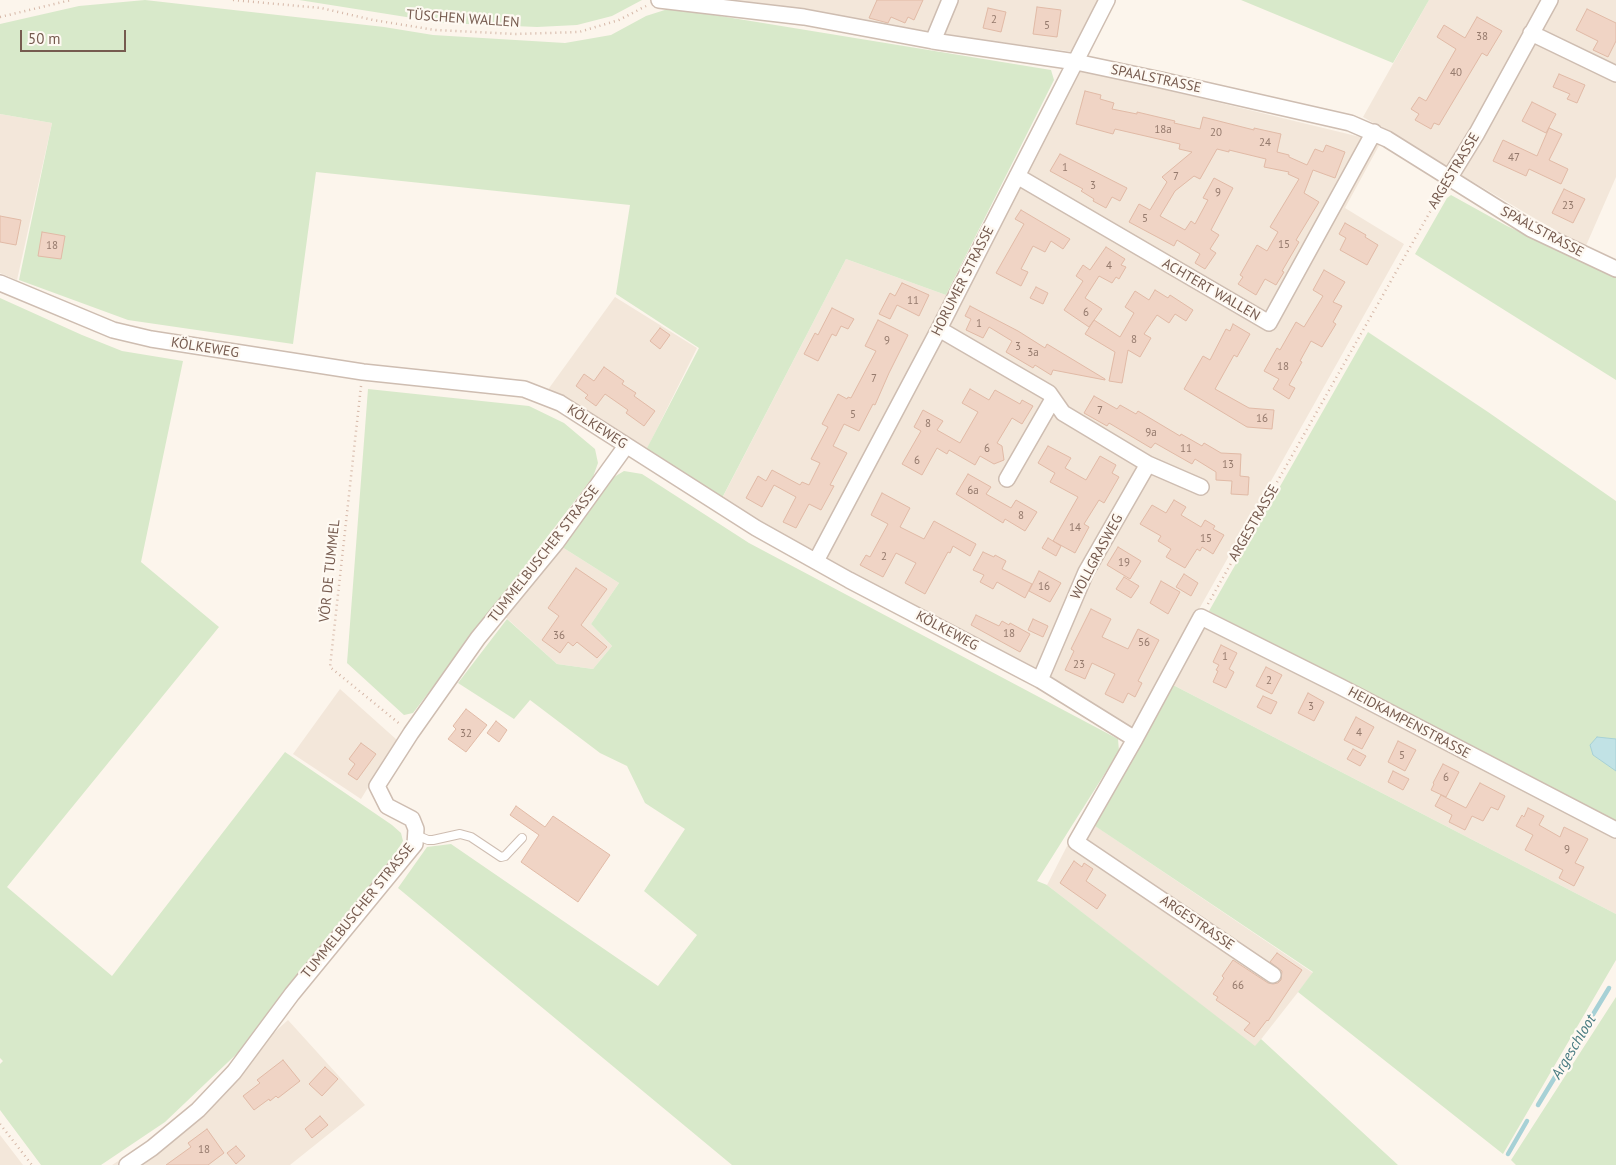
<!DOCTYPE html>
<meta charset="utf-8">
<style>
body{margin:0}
#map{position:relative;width:1616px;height:1165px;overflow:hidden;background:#fcf5ec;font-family:"PT Sans",sans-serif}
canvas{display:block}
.scale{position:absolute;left:20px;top:30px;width:106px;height:22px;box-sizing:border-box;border:2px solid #765b4f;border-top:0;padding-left:6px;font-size:15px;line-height:18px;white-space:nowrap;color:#765b4f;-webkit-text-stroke:4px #fef9f2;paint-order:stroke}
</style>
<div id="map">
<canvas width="1616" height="1165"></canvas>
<div class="scale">50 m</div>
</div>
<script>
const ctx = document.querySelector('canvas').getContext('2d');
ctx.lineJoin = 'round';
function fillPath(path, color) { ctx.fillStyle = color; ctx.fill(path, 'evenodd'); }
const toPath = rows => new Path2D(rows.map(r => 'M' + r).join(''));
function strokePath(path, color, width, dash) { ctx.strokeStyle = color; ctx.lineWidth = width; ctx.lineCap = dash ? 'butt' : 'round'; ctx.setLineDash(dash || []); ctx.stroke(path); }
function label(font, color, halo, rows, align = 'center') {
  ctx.font = font + ' "PT Sans",sans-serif'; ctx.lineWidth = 4.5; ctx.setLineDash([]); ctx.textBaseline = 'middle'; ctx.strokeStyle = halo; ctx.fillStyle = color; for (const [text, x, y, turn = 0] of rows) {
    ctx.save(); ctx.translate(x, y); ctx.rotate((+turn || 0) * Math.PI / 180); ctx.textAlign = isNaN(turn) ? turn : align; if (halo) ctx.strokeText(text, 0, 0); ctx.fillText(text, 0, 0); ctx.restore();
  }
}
fillPath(toPath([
 [679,0,1100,0,1075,52],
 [1429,0,1616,0,1616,177,1585,248,1363,117],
 [1068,66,1381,142,1345,208,1404,244,1198,611,1616,826,1616,914,1173,685,1141,742,715,512,846,259,946,295],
 [0,114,52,123,17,280,0,273],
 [615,297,697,348,645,453,547,391],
 [562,547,619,583,591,624,612,646,593,669,557,664,501,613],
 [340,689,397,740,361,799,293,754],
 [1082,817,1313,973,1255,1047,1047,885],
 [288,1020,365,1105,290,1165,112,1165,169,1128],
 [0,1135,23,1165,0,1165]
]), '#f3e7da');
fillPath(toPath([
 [145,0,384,27,433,35,565,43,611,35,646,16,671,8,1051,70,1054,80,946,295,846,259,721,500,646,450,699,348,616,294,630,205,316,172,293,344,128,320,19,280,52,123,0,114,0,24,79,6],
 [299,0,642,0,612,16,577,25,537,27,444,23],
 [1241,0,1429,0,1393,63],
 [1451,195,1507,226,1616,277,1616,380,1415,254,1447,198],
 [0,298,82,335,122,351,183,361,141,562,219,627,7,887,112,976,285,752,392,825,401,833,403,841,395,854,305,966,247,1044,165,1122,101,1165,41,1165,0,1110,0,1064,3,1061,0,1058],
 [1368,332,1488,412,1616,501,1616,823,1209,611],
 [368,389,529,406,564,423,595,449,598,463,593,477,413,713,404,715,347,663],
 [624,471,642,474,749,543,1118,739,1119,751,1037,881,1047,885,1255,1046,1261,1039,1398,1165,732,1165,398,888,427,847,451,844,658,986,697,935,644,891,685,829,645,803,627,766,600,753,530,700,514,719,458,683,507,619,557,664,593,669,612,646,591,624,619,583,562,547,614,477],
 [1173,685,1616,914,1616,960,1503,1154,1298,992,1313,972,1095,826],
 [1616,997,1616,1165,1516,1165,1511,1160]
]), '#d8e9ca');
const water = toPath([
 [1597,737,1616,739,1616,771,1593,755,1590,745,1597,737]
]);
fillPath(water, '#c1e2e5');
strokePath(water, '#a7d1d6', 1);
strokePath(toPath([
 [1538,1105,1609,988],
 [1508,1154,1527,1121]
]), '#a7d1d6', 4.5);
const building = toPath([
 [877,0,923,0,914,20,908,17,905,23,891,17,888,23,869,18,877,0],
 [1037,7,1061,10,1057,37,1033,34,1037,7],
 [988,8,1006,12,1001,32,983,28,988,8],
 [1587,9,1616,23,1616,41,1608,57,1593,50,1598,41,1576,30,1587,9],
 [1477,17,1502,31,1487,56,1482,53,1439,125,1434,123,1431,129,1415,120,1419,114,1411,109,1419,97,1426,101,1456,49,1437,37,1444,25,1465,38,1477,17],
 [1559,74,1585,85,1577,103,1567,99,1570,94,1553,87,1559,74],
 [1085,91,1101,95,1100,99,1114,103,1112,109,1137,114,1137,112,1175,121,1174,123,1200,129,1203,117,1254,130,1254,128,1281,134,1277,152,1289,155,1289,157,1307,165,1315,149,1323,152,1326,145,1345,152,1335,178,1313,170,1304,193,1319,202,1296,240,1299,242,1282,271,1284,272,1276,285,1265,279,1256,295,1238,284,1243,277,1240,275,1257,245,1267,251,1278,232,1270,227,1299,179,1288,174,1289,172,1264,167,1266,159,1229,150,1229,152,1217,149,1200,179,1194,176,1175,191,1160,216,1185,230,1191,221,1195,224,1208,200,1203,198,1214,178,1233,188,1211,230,1219,235,1210,249,1216,253,1205,269,1195,263,1200,254,1177,240,1174,246,1129,222,1139,204,1150,210,1167,182,1162,177,1192,152,1179,149,1180,144,1115,129,1113,134,1076,124,1085,91],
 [1532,102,1556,114,1546,133,1522,121,1532,102],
 [1549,128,1562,134,1549,160,1568,169,1561,184,1529,169,1526,176,1493,161,1503,140,1537,156,1549,128],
 [1060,154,1127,188,1120,201,1112,197,1106,208,1093,201,1094,199,1081,191,1083,189,1050,171,1060,154],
 [1564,189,1585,199,1573,223,1552,213,1564,189],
 [1021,210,1070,239,1063,249,1051,241,1045,252,1033,246,1021,269,1028,272,1021,286,996,273,1024,224,1015,219,1021,210],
 [0,216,21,220,16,245,0,242,0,216],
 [1345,223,1366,235,1365,237,1378,245,1367,265,1340,250,1346,238,1339,234,1345,223],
 [42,232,65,236,61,259,38,256,42,232],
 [1106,247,1125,259,1121,265,1126,267,1119,279,1116,277,1112,283,1099,276,1085,298,1102,309,1089,327,1064,310,1083,281,1076,276,1083,265,1090,270,1106,247],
 [1324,270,1345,282,1333,302,1342,306,1333,322,1336,324,1322,347,1311,341,1300,361,1302,362,1289,385,1295,388,1289,399,1273,389,1279,379,1264,371,1277,348,1280,350,1296,322,1304,327,1323,296,1313,290,1324,270],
 [902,283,929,295,919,316,897,305,890,319,879,314,890,293,895,296,902,283],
 [1036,287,1048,293,1043,304,1030,298,1036,287],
 [1155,290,1168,298,1170,295,1193,310,1186,321,1175,314,1169,323,1157,315,1144,334,1151,338,1140,357,1128,350,1122,383,1109,381,1115,352,1085,334,1094,320,1120,337,1134,313,1125,307,1135,291,1149,300,1155,290],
 [970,306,1018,331,1045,348,1047,344,1105,379,1105,380,1053,370,1051,375,1035,365,1033,368,1006,352,1012,341,989,327,983,338,966,330,971,319,965,316,970,306],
 [832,308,854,319,848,329,841,326,836,336,832,334,818,361,804,354,815,333,818,335,832,308],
 [878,320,908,335,889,373,875,405,873,404,859,431,844,424,833,446,847,453,830,485,834,486,821,510,809,504,796,528,783,522,796,497,774,485,762,507,746,498,758,476,766,481,772,470,800,485,802,482,809,485,820,463,811,459,828,427,822,424,838,394,847,399,848,397,851,398,876,351,865,346,878,320],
 [1233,324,1250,334,1237,357,1234,355,1215,389,1249,408,1274,410,1272,429,1247,427,1184,389,1203,356,1210,360,1226,329,1230,331,1233,324],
 [660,328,670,335,660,349,650,341,660,328],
 [604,367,624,381,622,384,636,393,634,396,655,411,644,426,626,413,628,410,605,394,596,406,585,398,588,395,576,386,584,374,594,381,604,367],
 [970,389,989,400,995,390,1020,404,1022,400,1033,406,1022,424,1012,418,997,443,1002,446,1004,460,994,464,980,456,975,465,949,450,947,454,937,448,922,475,902,464,921,431,914,427,923,410,943,421,937,430,960,443,978,412,962,403,970,389],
 [1094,396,1117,409,1120,405,1136,414,1138,411,1180,436,1181,434,1202,446,1204,443,1221,453,1241,454,1240,476,1249,477,1248,495,1231,494,1232,481,1216,480,1216,472,1195,459,1192,464,1155,443,1151,448,1109,423,1107,426,1084,413,1094,396],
 [1048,446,1071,458,1065,468,1086,480,1100,456,1116,465,1112,473,1119,477,1104,503,1099,500,1084,524,1089,527,1075,553,1053,541,1078,497,1050,482,1055,473,1038,463,1048,446],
 [968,474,991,487,986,494,1011,508,1016,500,1037,512,1025,531,1005,519,1003,523,956,494,968,474],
 [882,493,910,508,900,527,924,539,934,521,976,544,970,556,953,546,950,553,948,552,925,594,905,583,916,563,896,553,883,577,860,565,866,555,870,557,888,524,871,515,882,493],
 [1174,500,1186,507,1181,515,1201,527,1205,520,1215,526,1213,529,1224,535,1213,554,1202,547,1200,551,1197,549,1185,568,1166,557,1171,549,1158,541,1161,536,1140,524,1152,505,1166,513,1174,500],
 [1048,538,1061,546,1056,556,1042,548,1048,538],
 [1118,547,1141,561,1130,579,1107,565,1118,547],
 [983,552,994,557,995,555,1006,561,1002,569,1032,584,1025,598,997,582,993,589,980,582,984,575,973,570,983,552],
 [576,568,607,589,581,625,607,647,597,658,577,642,573,646,568,642,560,653,542,640,559,616,548,608,576,568],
 [1039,571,1061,583,1050,602,1029,591,1039,571],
 [1184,574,1198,583,1191,596,1176,587,1184,574],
 [1124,577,1139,586,1131,598,1116,589,1124,577],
 [1161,581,1180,592,1168,614,1150,603,1161,581],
 [1091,609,1111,619,1102,637,1128,649,1138,629,1159,640,1138,681,1142,683,1135,697,1128,693,1123,703,1105,694,1115,674,1092,663,1085,679,1065,670,1074,651,1071,649,1091,609],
 [976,615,999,626,1002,621,1009,625,1010,623,1030,634,1020,652,971,625,976,615],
 [1033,619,1048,626,1043,637,1028,630,1033,619],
 [1221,645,1237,653,1229,669,1234,672,1226,688,1213,682,1218,671,1216,670,1219,665,1213,662,1221,645],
 [1266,667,1282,675,1272,694,1256,686,1266,667],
 [1308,693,1324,702,1314,721,1298,713,1308,693],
 [1263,696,1277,702,1271,714,1257,707,1263,696],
 [466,709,487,725,466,752,448,739,456,729,453,726,466,709],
 [1356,717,1374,727,1362,749,1344,740,1356,717],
 [496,721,507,730,499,742,487,733,496,721],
 [1398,741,1416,750,1405,771,1388,762,1398,741],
 [361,743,376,754,357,780,348,774,355,764,349,759,361,743],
 [1353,749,1366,756,1360,766,1347,759,1353,749],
 [1443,764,1459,772,1446,797,1431,790,1434,784,1433,783,1443,764],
 [1393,771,1409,779,1403,790,1388,782,1393,771],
 [1480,783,1505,796,1498,810,1491,807,1483,821,1472,816,1465,830,1449,822,1452,815,1435,806,1441,795,1466,808,1480,783],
 [516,806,545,827,553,816,610,855,578,902,521,862,539,835,510,815,516,806],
 [1528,808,1544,816,1539,825,1560,837,1564,827,1588,839,1575,863,1584,867,1574,886,1559,878,1563,870,1525,850,1533,835,1516,826,1522,815,1524,817,1528,808],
 [1074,861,1082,867,1084,863,1093,869,1086,881,1106,895,1097,909,1060,883,1074,861],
 [1277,953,1302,970,1268,1021,1267,1020,1254,1037,1244,1030,1250,1023,1216,1000,1218,997,1213,994,1224,978,1222,976,1233,960,1268,983,1273,984,1278,983,1281,980,1282,971,1270,962,1277,953],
 [283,1060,300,1081,278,1098,276,1096,270,1101,269,1099,254,1110,243,1096,260,1083,257,1080,283,1060],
 [325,1067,338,1079,322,1096,309,1084,325,1067],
 [320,1116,328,1125,312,1138,305,1129,320,1116],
 [207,1129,224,1153,208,1165,166,1165,191,1147,188,1143,207,1129],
 [236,1146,245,1156,236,1164,227,1153,236,1146]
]);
fillPath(building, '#f0d4c5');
strokePath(building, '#e1baa6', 1);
const lane = toPath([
 [416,835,428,840,433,840,460,834,471,837,501,857,505,856,522,838]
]);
const street = toPath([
 [659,0,804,17,933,41,1076,62,1161,80,1350,123,1387,139,1531,229,1616,269],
 [1531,33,1616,74],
 [933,41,950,0],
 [1017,176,1269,323,1374,132],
 [1450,177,1477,133,1550,0],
 [0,283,113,330,151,339,363,372,524,389,560,403,756,528,849,580,1040,680,1135,739],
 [939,329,1049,393,1063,413,1148,464,1086,572,1040,680],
 [1148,464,1201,487],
 [1007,479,1053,399],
 [816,561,939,329,1107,0],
 [1273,975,1076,842,1135,739,1201,617,1341,687,1616,830],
 [127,1165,152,1148,198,1110,234,1072,292,994,415,844,416,829,412,819,387,806,377,786,411,733,478,638,556,543,626,446]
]);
strokePath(lane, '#cebdb1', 10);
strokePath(street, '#cebdb1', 18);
strokePath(toPath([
 [233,0,321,8,373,20,435,30,516,34,579,32,619,20,646,6],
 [0,17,71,0],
 [361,386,330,667,401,725],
 [1208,604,1443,189],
 [0,1124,32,1165]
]), '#d5b7a7', 2.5, [1, 4]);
strokePath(lane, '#fff', 8);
strokePath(street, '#fff', 15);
label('11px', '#94796c', null, [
 ["2",994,20],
 ["5",1047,26],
 ["38",1482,37],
 ["40",1456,73],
 ["18a",1163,130],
 ["20",1216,133],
 ["24",1265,143],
 ["47",1514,158],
 ["1",1065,168],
 ["7",1176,177],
 ["3",1093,186],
 ["9",1218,193],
 ["23",1568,206],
 ["5",1145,219],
 ["15",1284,245],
 ["18",52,246],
 ["4",1109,266],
 ["11",913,301],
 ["6",1086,313],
 ["1",979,324],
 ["8",1134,340],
 ["9",887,341],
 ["3",1018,347],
 ["3a",1033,353],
 ["18",1283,367],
 ["7",874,379],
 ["7",1100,411],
 ["5",853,415],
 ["16",1262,419],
 ["8",928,424],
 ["9a",1151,433],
 ["6",987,449],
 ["11",1186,449],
 ["6",917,461],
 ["13",1228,465],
 ["6a",973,491],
 ["8",1021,516],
 ["14",1075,528],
 ["15",1206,539],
 ["2",884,557],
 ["19",1124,563],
 ["16",1044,587],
 ["18",1009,634],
 ["36",559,636],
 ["56",1144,643],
 ["1",1225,657],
 ["23",1079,665],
 ["2",1269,681],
 ["3",1311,707],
 ["4",1359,733],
 ["32",466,734],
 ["5",1402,756],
 ["6",1446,778],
 ["9",1567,850],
 ["66",1238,986],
 ["18",204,1150]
]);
label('14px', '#765b4f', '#fef9f2', [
 ["TÜSCHEN WALLEN",463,19,4],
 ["SPAALSTRASSE",1156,79,12],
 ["ARGESTRASSE",1454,171,-59],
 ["SPAALSTRASSE",1542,232,28],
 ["HORUMER STRASSE",963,281,-63],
 ["ACHTERT WALLEN",1211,290,30],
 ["KÖLKEWEG",205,348,9],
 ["KÖLKEWEG",597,427,33],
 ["ARGESTRASSE",1254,523,-60],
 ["TUMMELBUSCHER STRASSE",544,554,-52],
 ["WOLLGRASWEG",1097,557,-62],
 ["VÖR DE TUMMEL",330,571,-84],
 ["KÖLKEWEG",947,631,28],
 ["HEIDKAMPENSTRASSE",1409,723,28],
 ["TUMMELBUSCHER STRASSE",358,911,-51],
 ["ARGESTRASSE",1197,923,34]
]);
label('italic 15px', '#477a81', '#fef9f2', [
 ["Argeschloot",1574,1047,-59]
]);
</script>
